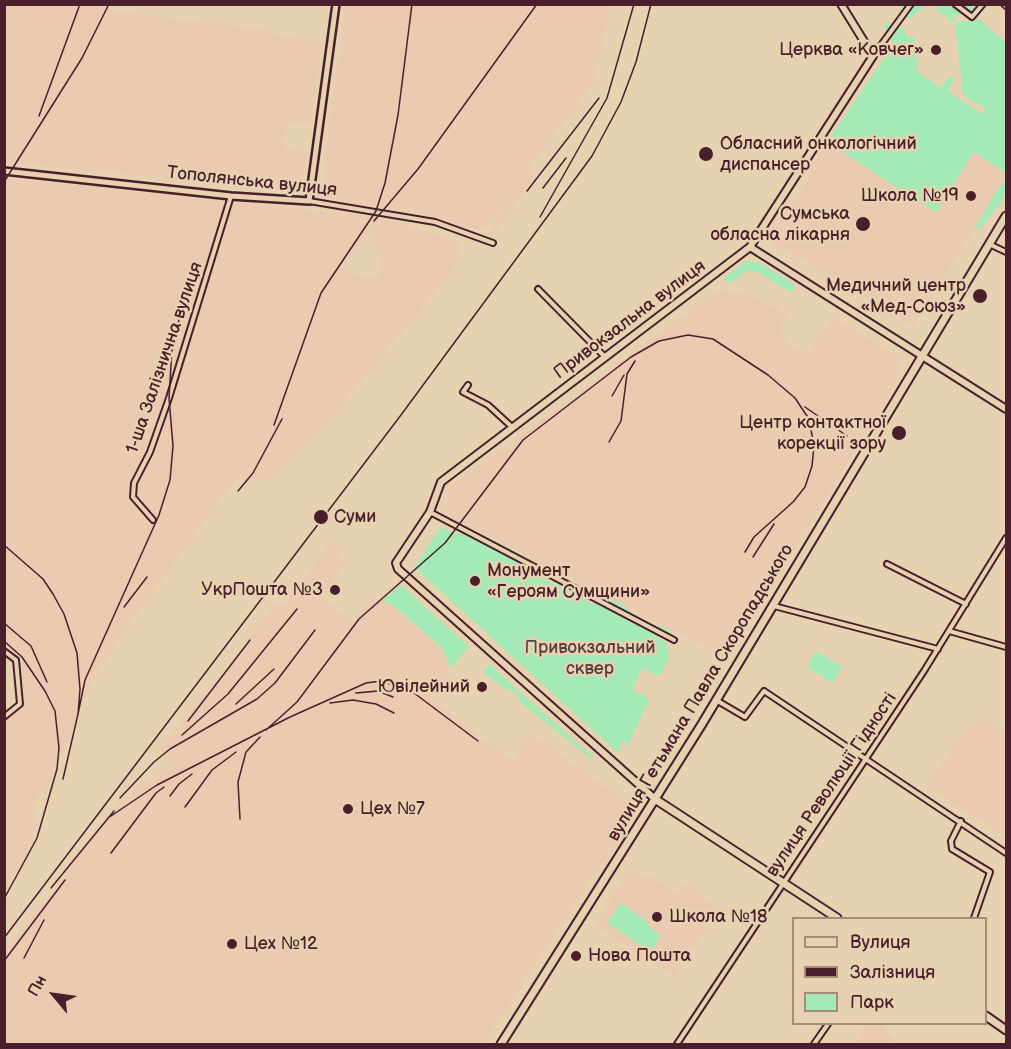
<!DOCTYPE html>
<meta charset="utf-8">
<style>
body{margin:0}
#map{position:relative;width:1011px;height:1049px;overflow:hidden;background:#e6d2b0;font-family:"Balsamiq Sans",sans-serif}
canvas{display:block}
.frame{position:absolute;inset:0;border:6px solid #4a1f2b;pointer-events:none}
.legend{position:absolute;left:792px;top:917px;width:195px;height:108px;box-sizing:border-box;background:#e6d2b0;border:2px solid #a88a7b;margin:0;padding:8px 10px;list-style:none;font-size:18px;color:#4a1f2b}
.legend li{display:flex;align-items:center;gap:12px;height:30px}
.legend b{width:30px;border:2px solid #a88a7b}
.north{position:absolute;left:24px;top:965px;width:60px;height:60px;-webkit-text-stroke:4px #e6d2b0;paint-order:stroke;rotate:299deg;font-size:16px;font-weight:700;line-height:24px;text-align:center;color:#4a1f2b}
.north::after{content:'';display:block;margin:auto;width:21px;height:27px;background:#4a1f2b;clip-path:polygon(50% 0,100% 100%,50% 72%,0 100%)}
</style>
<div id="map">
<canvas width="1011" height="1049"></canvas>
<div class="frame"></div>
<ul class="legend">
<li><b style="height:8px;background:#e6d2b0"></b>Вулиця</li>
<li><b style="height:8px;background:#4a1f2b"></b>Залізниця</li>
<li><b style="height:16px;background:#a4eab6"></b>Парк</li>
</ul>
<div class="north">Пн</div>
</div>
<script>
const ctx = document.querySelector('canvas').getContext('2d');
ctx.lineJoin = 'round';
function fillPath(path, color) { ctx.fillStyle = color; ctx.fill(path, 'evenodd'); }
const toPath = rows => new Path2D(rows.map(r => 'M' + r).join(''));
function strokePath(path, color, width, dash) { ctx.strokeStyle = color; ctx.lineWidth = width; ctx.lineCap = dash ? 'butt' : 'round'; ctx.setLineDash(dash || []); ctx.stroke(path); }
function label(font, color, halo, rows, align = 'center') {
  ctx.font = font + ' "Balsamiq Sans",sans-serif'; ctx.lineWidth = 5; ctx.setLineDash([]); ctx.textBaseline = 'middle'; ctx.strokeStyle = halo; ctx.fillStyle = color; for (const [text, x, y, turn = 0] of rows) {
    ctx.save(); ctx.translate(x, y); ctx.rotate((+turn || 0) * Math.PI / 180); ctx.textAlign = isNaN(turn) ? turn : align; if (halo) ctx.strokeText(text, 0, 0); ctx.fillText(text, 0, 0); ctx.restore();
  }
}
fillPath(toPath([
 [5,4,109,5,109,11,258,29,284,36,322,42,311,124,287,121,284,149,307,152,301,192,5,162],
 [345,5,611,5,594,82,530,168,535,172,524,193,494,234,489,231,518,185,483,231,421,213,320,197],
 [826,142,858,161,974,152,1006,173,1006,178,913,327,782,247,779,250,770,244,773,239,767,235,788,203,792,205,812,171,809,168],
 [5,178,383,218,461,242,454,269,332,417,267,480,236,479,114,646,87,692,46,794,39,792,34,823,38,824,23,860,5,886,5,717,20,704,16,660,4,651],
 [377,228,374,252,381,253,379,277,350,274,340,268,364,238],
 [719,289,754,297,772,308,777,300,781,303,777,311,783,315,787,309,790,311,780,327,786,341,807,355,833,317,900,358,900,378,727,659,450,516,446,490,678,319,695,310,695,306],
 [330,543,342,552,338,558,346,564,321,597,353,621,374,597,393,608,439,648,446,659,448,674,430,698,512,760,532,733,637,811,483,1044,5,1044,4,952,68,872,64,869,111,811,132,790,170,766,160,747,202,699,277,601,283,605],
 [981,717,1006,733,1005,837,925,786,960,739],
 [630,869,645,880,649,875,677,894,684,884,720,909,674,977,595,925],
 [868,1024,888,1024,884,1031,894,1038,891,1044,854,1044]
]), '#eacab1');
fillPath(toPath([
 [966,4,972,7,974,5,987,5,979,16,970,13,952,15,956,18,953,23,946,18,947,15,939,13,935,5,927,5,909,19,899,14,902,5],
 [978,18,1006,43,1006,173,974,152,936,213,827,142,891,48,896,45,886,36,884,27,887,22,903,28,908,38,914,35,918,73,941,87,949,76,954,79,948,91,982,114,986,109,963,95,955,23],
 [1006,181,1004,199,980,229,975,227,999,187],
 [746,261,758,262,794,284,792,293,757,272,747,271,730,283,723,278],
 [441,527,456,534,464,528,473,530,529,559,532,564,525,570,556,585,559,582,565,584,573,592,585,595,585,600,594,605,600,599,609,599,623,605,642,620,671,631,671,637,668,638,655,636,666,642,669,657,660,676,642,668,632,690,649,699,629,744,622,741,618,753,414,567],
 [401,585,469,647,450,669,448,659,440,646,394,606,383,600],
 [816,651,842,667,833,683,807,667],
 [489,664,593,757,591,759,518,700,520,697,509,689,506,690,483,672],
 [621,903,647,921,647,925,661,936,650,952,607,923]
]), '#a4eab6');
const minor = toPath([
 [955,4,972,17,983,4],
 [1004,4,1006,6],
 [873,56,911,4],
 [309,201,435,222,493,243],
 [989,244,1006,252],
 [538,289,605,357],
 [468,385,463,392,488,405,512,427],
 [430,512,674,640],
 [153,520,133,497,134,483,150,452,169,398,231,196],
 [887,564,966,604],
 [774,606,938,649],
 [949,631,1006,647],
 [4,651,16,660,20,704,4,717],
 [716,700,745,717,764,691,1006,853],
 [961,821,951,841,952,849,990,872,974,918],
 [677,1044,924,671,1006,538],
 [814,1044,828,1024]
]);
const tertiary = toPath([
 [4,171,231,196,309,201,336,4]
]);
const secondary = toPath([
 [750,247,1006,409],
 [655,799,407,577,398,569,396,563,430,512,441,482,750,247,873,56,841,4]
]);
const primary = toPath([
 [655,799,837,918],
 [986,1016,1006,1030],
 [501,1044,702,724,1006,216]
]);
strokePath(minor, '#4a1f2b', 8);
strokePath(tertiary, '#4a1f2b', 10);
strokePath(secondary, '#4a1f2b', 10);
strokePath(primary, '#4a1f2b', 11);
strokePath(minor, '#e6d2b0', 4);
strokePath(tertiary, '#e6d2b0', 5);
strokePath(secondary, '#e6d2b0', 6);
strokePath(primary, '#e6d2b0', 7);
strokePath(toPath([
 [39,116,80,4],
 [4,182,82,58,109,4],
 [543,188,566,158],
 [527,191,599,98],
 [540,217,607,98,634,4],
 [374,221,418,169,537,4],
 [612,396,624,375],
 [805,407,847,436],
 [274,425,321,293,376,211,385,183,398,115,412,4],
 [609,442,621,421,627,374,635,361],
 [238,491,253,473,282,419],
 [4,545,43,579,53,594,64,614,77,653,80,689,78,714,63,779],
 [753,557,774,524],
 [124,607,147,577],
 [4,623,31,646,47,682],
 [4,641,22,657,45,691,55,711,59,748,57,769,37,838,4,899],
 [356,693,378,691,393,697],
 [330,703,353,700,376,704,394,713],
 [236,704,274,669],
 [78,714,85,680,159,515,170,480,173,446,169,398,172,349,182,307],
 [188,721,250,640],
 [266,730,297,702,359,619,445,543,523,440,631,357,659,341,688,335,713,339,768,375,795,398,809,419,814,446,812,466,805,487,793,502,754,537,745,552],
 [182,735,228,694,297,609],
 [170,796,179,784,192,774],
 [120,798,154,762,170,749,257,699,275,683,315,630],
 [185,807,212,770,236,752],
 [108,818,157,785,290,717,366,683,381,681,410,690,478,741],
 [240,819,238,782,246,752,260,737],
 [111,853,156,793,164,787],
 [51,888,114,811],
 [4,938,401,415,592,156,621,102,636,62,651,4],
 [24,958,44,920],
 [4,961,65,880]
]), '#4a1f2b', 1.5);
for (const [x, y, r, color] of [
 [936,50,6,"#4a1f2b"],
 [706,154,8,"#4a1f2b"],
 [971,196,6,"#4a1f2b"],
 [863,224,8,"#4a1f2b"],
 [980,296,8,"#4a1f2b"],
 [899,433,8,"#4a1f2b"],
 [321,517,8,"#4a1f2b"],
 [475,581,6,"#4a1f2b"],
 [335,590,6,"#4a1f2b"],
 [482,687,6,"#4a1f2b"],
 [348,809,6,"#4a1f2b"],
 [657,917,6,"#4a1f2b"],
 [232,944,6,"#4a1f2b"],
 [576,956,6,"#4a1f2b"]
]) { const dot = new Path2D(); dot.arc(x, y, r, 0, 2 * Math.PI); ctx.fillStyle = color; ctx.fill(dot); strokePath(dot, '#e6d2b0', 2); }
label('18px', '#4a1f2b', '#e6d2b0', [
 ["Церква «Ковчег»",924,50],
 ["Обласний онкологічний",720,144,"left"],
 ["диспансер",720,165,"left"],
 ["Школа №19",959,196],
 ["Сумська",850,214],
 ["обласна лікарня",850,235],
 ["Медичний центр",966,286],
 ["«Мед-Союз»",966,307],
 ["Центр контактної",886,423],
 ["корекції зору",886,444],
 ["Суми",334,517,"left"],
 ["Монумент",487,571,"left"],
 ["«Героям Сумщини»",487,592,"left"],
 ["УкрПошта №3",323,590],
 ["Ювілейний",470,687],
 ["Цех №7",360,809,"left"],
 ["Школа №18",669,917,"left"],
 ["Цех №12",244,944,"left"],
 ["Нова Пошта",588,956,"left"]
], 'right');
label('18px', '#4a1f2b', '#e6d2b0', [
 ["Тополянська вулиця",252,182,6],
 ["Привокзальна вулиця",630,320,-37],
 ["1-ша Залізнична вулиця",165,358,-71],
 ["вулиця Гетьмана Павла Скоропадського",701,693,-59],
 ["вулиця Революції Гідності",832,785,-56]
]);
label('18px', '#583d40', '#e6d2b0', [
 ["Привокзальний",590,648],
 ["сквер",590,669]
]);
</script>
